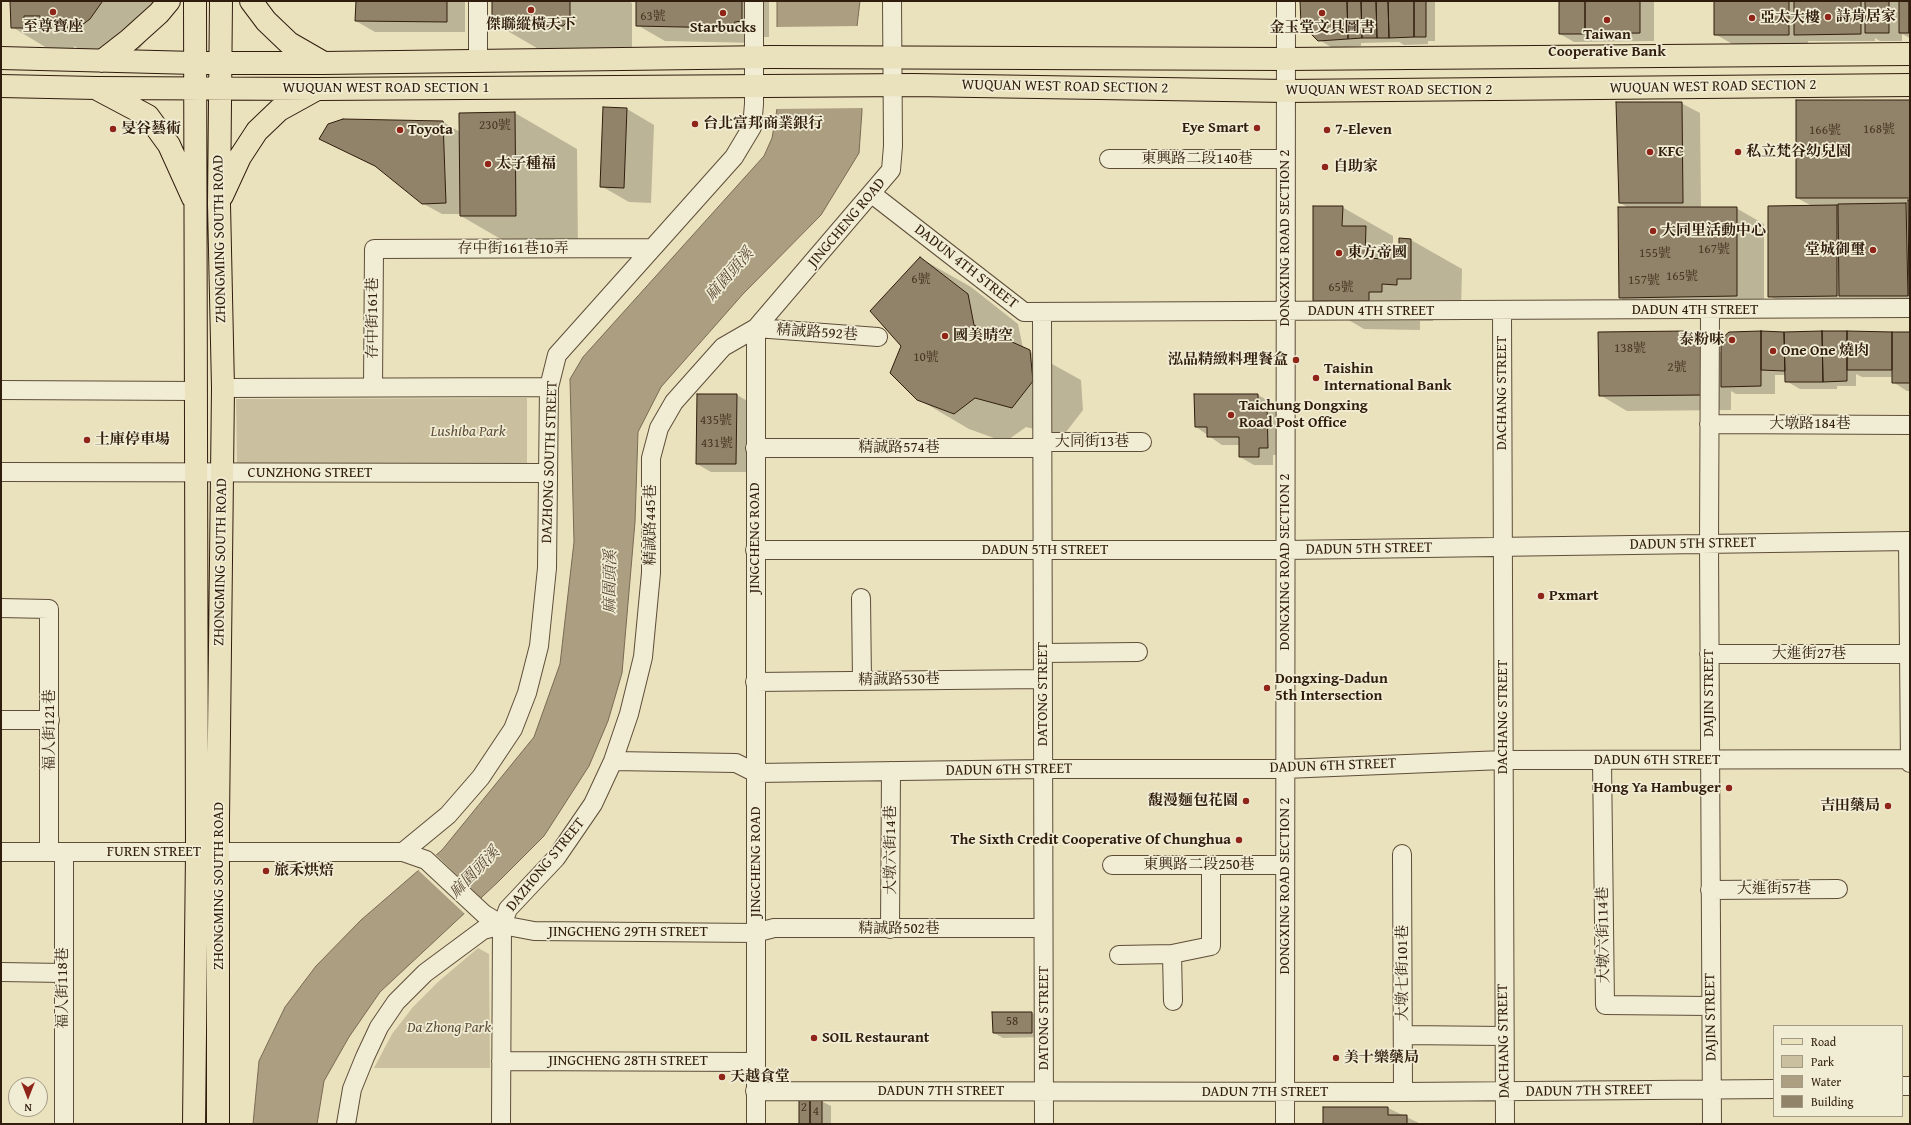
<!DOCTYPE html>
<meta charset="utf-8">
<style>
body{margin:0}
#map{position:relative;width:1911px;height:1125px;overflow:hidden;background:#eae1bd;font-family:"Gentium Book Plus",serif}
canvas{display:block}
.frame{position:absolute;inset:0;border:2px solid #301d0d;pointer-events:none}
.legend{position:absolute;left:1773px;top:1025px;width:130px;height:92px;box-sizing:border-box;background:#f1ecd4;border:1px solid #a49984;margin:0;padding:5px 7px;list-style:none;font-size:12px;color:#301d0d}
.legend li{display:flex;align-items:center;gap:8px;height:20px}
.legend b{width:20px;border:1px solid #a49984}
.north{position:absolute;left:8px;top:1077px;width:40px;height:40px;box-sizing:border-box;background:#f1ecd4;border:1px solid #a49984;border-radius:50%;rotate:180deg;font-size:11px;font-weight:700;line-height:16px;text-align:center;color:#301d0d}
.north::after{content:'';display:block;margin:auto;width:14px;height:18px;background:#8f2418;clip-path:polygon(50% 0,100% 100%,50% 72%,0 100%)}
</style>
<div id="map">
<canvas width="1911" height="1125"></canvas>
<div class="frame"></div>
<ul class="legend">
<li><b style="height:5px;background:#eae1bd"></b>Road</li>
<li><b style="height:11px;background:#cac09f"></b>Park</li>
<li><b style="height:11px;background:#ab9e81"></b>Water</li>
<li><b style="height:11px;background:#918369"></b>Building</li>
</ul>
<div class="north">N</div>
</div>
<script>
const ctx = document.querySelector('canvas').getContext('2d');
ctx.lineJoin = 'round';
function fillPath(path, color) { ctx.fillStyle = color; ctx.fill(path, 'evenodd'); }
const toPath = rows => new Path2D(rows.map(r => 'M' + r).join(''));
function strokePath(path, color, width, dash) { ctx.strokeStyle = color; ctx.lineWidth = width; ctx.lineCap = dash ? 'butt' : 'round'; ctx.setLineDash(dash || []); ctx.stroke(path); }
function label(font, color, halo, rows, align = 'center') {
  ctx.font = font + ' "Gentium Book Plus","Noto Serif TC",serif'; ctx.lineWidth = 3.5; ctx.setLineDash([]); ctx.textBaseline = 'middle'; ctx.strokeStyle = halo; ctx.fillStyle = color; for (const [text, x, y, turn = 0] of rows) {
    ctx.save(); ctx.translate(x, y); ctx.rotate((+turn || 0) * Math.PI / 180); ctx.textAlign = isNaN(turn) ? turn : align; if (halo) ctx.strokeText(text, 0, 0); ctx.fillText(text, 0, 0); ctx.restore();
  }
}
fillPath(toPath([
 [527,398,527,464,237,466,236,399],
 [478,948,489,954,490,1068,374,1068,392,1034,413,1007,439,981]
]), '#cac09f');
const water = toPath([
 [777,1,860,1,857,26,862,111,859,153,821,215,743,294,661,387,638,432,635,522,622,673,608,721,589,766,544,836,498,882,380,992,349,1037,324,1081,317,1124,253,1124,259,1061,285,1007,316,966,361,920,442,850,534,737,560,664,574,542,570,379,583,357,764,156,772,138,777,109,777,1]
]);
fillPath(water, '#ab9e81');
strokePath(water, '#7a6a53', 1);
fillPath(toPath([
 [859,26,864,108,775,109,775,27],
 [435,854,482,899,466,915,418,870]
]), '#eae1bd');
fillPath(toPath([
 [11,1,156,1,152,31,149,37,140,48,129,57,92,56,74,46,74,57,62,57,12,27],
 [357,1,465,1,465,32,375,32,356,21],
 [493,1,628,1,632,3,632,55,561,62,499,26],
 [637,1,769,1,769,37,763,37,757,43,665,41,637,25],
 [1301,1,1435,1,1435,41,1428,41,1428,44,1404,45,1399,42,1361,43,1361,46,1333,48,1319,40],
 [1560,1,1654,1,1654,41,1574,42,1560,34],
 [1715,1,1910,1,1910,38,1902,34,1902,41,1880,41,1875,38,1875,41,1808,41,1808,45,1734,45,1715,34],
 [1910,101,1910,318,1879,318,1864,310,1797,312,1769,296,1812,206,1797,198],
 [1681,103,1700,113,1701,208,1736,208,1764,224,1764,312,1647,314,1620,298,1629,208,1620,203],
 [627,109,654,125,651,203,629,202,601,186],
 [515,113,577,149,578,251,523,252,461,216,461,214,442,214,422,203,382,170,320,139,443,122,460,132],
 [1342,207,1393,236,1393,243,1400,247,1400,239,1411,240,1462,269,1461,308,1433,313,1433,321,1420,321,1420,330,1364,329,1314,300],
 [920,258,971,287,1018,324,1023,348,1081,380,1083,410,1063,436,1026,427,1005,442,969,429,918,399,902,346],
 [1688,332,1722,353,1910,333,1910,391,1907,391,1893,382,1893,377,1862,377,1856,374,1856,386,1837,386,1837,389,1800,389,1786,381,1786,375,1775,375,1775,394,1736,394,1731,391,1731,410,1627,411,1600,395],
 [737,395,751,403,750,472,711,472,697,464],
 [1258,395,1272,403,1272,407,1281,413,1281,455,1273,455,1273,465,1254,465,1240,457,1240,445,1222,445,1196,427],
 [1032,1013,1041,1018,1041,1037,1003,1038,994,1033],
 [821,1101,831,1106,831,1124,800,1124],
 [1324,1108,1388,1108,1421,1124,1324,1124]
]), '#0003');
const building = toPath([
 [10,1,101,1,102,2,90,19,78,28,40,27,40,16,24,16,24,28,11,28,10,1],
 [356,1,447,1,447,22,355,21,356,1],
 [492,1,570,1,570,19,563,26,498,27,492,21,492,1],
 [636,1,742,1,742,21,735,22,730,28,636,26,636,1],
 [1300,1,1347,1,1348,39,1318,41,1301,24,1300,1],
 [1347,1,1361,1,1362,38,1348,39,1347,1],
 [1361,1,1376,1,1377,38,1362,38,1361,1],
 [1376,1,1388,1,1389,38,1377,38,1376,1],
 [1388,1,1414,1,1414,37,1389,38,1388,1],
 [1414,1,1426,1,1426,37,1414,37,1414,1],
 [1559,1,1585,1,1585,34,1559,34,1559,1],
 [1585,1,1640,1,1640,33,1585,34,1585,1],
 [1714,1,1789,1,1789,35,1714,35,1714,1],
 [1794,1,1861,1,1861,34,1794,35,1794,1],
 [1865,1,1889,1,1889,33,1865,33,1865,1],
 [1899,1,1909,1,1909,33,1899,33,1899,1],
 [1909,1,1910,1,1910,33,1909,33,1909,1],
 [1796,100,1910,100,1910,198,1796,198,1796,100],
 [1616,102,1682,102,1683,203,1619,203,1616,102],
 [603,107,627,108,624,188,600,187,603,107],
 [515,112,516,216,460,216,459,113,515,112],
 [343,119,443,121,446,203,422,204,375,166,319,139,328,124,343,119],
 [1908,200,1910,200,1910,296,1909,296,1908,200],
 [1906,203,1908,296,1839,296,1838,204,1906,203],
 [1837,205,1837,296,1768,297,1768,206,1837,205],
 [1313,206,1343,206,1342,226,1366,226,1365,258,1386,259,1386,247,1399,247,1399,238,1411,239,1411,279,1397,279,1397,285,1382,284,1382,292,1369,292,1369,301,1313,301,1313,206],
 [1618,207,1737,207,1737,296,1619,298,1618,207],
 [920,257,968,294,974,325,1030,350,1033,381,1012,408,975,398,954,414,917,400,890,373,901,346,870,311,920,257],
 [1688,331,1703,342,1704,395,1599,396,1598,332,1688,331],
 [1761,331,1761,386,1721,387,1721,339,1729,332,1761,331],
 [1761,331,1784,332,1785,371,1761,370,1761,331],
 [1822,331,1847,331,1847,381,1823,382,1822,331],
 [1822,331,1823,382,1785,382,1784,332,1822,331],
 [1847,331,1892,332,1892,370,1847,370,1847,331],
 [1892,332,1910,332,1910,383,1892,383,1892,332],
 [697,394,737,394,736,464,696,464,697,394],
 [1194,394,1258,394,1258,404,1267,404,1268,448,1259,448,1259,457,1239,457,1239,437,1207,437,1207,427,1195,427,1194,394],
 [992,1012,1032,1012,1032,1033,993,1033,992,1012],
 [799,1099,810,1099,810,1124,799,1124,799,1099],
 [810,1099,822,1100,822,1124,810,1124,810,1099],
 [1323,1107,1388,1107,1388,1115,1407,1115,1407,1124,1323,1124,1323,1107]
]);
fillPath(building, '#918369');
strokePath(building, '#301d0d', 1);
const minor = toPath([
 [478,1,478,61],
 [1109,159,1285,159],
 [872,194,1024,312,1910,308],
 [1710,310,1709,544,1712,1124],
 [1502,311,1505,1124],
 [1042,312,1044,1124],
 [756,328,878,337],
 [373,387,374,249,652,248],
 [223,388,549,387],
 [1,390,195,391],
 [1709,424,1910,425],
 [1042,442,1142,442],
 [755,448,1042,448],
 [1,472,547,473],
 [1908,541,1910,763],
 [755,550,1285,550,1910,541],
 [861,598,862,681],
 [1,608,49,609,49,852],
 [1043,653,1138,652],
 [1709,654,1909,654],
 [755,682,1043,679],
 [1,720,50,720],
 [1602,760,1605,1005,1711,1006],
 [613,761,736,763,756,773,1043,769,1285,769,1503,760,1910,759],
 [1,852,403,852,426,860,484,914,502,925,534,931,755,933,774,928,1043,928],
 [64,852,64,1124],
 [403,852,448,815,481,777,513,729,527,693,539,646,547,568,549,387,557,355,734,157,752,127,754,104,754,1],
 [1402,854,1403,1092],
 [1112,865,1285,865],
 [1710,890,1838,889],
 [890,929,891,771],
 [1172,954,1173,1001],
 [1119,955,1172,954,1211,946,1211,865],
 [1,972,63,973],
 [1403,1035,1504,1036],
 [501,1061,755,1062],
 [1902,1086,1910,1086],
 [755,1091,1403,1092,1774,1089],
 [346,1124,352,1089,365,1057,379,1027,396,1002,425,973,483,930,502,925],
 [501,1124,502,925,508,909,556,858,593,804,613,761,629,714,643,657,651,573,651,458,659,428,674,402,723,347,756,328],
 [756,1124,756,328,891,170,893,146,892,1],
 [1285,1124,1286,1]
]);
const major = toPath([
 [251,1,266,21,289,43,322,62],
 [1,58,195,63,323,63,772,57,1286,59,1910,54],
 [102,61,129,40,159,13,169,1],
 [1,86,96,88,318,89,913,85,1286,91,1910,85],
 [99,90,148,116,169,145,193,198],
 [222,196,240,157,257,131,279,110,317,89],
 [194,1124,197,852,195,1],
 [218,1124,218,819,223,388,219,204,221,1]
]);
strokePath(minor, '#5e4e39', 20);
strokePath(major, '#301d0d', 24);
strokePath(minor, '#f1ecd4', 18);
strokePath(major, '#eae1bd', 22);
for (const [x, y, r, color] of [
 [531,10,4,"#8f2418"],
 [53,12,4,"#8f2418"],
 [723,13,4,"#8f2418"],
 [1322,13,4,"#8f2418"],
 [1828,17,4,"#8f2418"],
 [1752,18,4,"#8f2418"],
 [1607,20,4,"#8f2418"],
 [695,124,4,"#8f2418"],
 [1257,128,4,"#8f2418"],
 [113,129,4,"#8f2418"],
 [400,130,4,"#8f2418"],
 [1327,130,4,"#8f2418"],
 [1650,152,4,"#8f2418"],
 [1738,152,4,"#8f2418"],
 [488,164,4,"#8f2418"],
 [1325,167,4,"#8f2418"],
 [1653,231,4,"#8f2418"],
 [1873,250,4,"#8f2418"],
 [1339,253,4,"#8f2418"],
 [945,336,4,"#8f2418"],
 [1732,340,4,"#8f2418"],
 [1773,351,4,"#8f2418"],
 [1296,360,4,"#8f2418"],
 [1316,378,4,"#8f2418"],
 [1231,415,4,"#8f2418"],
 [87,440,4,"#8f2418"],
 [1541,596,4,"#8f2418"],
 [1267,688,4,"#8f2418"],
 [1729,788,4,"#8f2418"],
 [1246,801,4,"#8f2418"],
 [1888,806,4,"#8f2418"],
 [1239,840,4,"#8f2418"],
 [266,871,4,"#8f2418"],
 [814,1038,4,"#8f2418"],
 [1336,1058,4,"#8f2418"],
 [722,1077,4,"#8f2418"]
]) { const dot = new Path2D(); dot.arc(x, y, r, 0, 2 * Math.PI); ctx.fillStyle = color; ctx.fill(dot); strokePath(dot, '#f1ecd4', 1.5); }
label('13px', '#483624', null, [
 ["63號",653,17],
 ["230號",495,126],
 ["168號",1879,130],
 ["166號",1825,131],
 ["167號",1714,250],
 ["155號",1655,254],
 ["165號",1682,277],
 ["6號",921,280],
 ["157號",1644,281],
 ["65號",1341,288],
 ["138號",1630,349],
 ["10號",926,358],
 ["2號",1677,368],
 ["435號",716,421],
 ["431號",717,444],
 ["58",1012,1022],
 ["2",804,1108],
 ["4",816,1112]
]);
label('bold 15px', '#301d0d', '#f1ecd4', [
 ["詩肯居家",1836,17],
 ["亞太大樓",1760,18],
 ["傑聯縱橫天下",531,25,"center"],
 ["至尊寶座",53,27,"center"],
 ["Starbucks",723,28,"center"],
 ["金玉堂文具圖書",1322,28,"center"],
 ["Taiwan",1607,35,"center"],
 ["Cooperative Bank",1607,52,"center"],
 ["台北富邦商業銀行",703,124],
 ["Eye Smart",1249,128,"right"],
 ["旻谷藝術",121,129],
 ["Toyota",408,130],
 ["7-Eleven",1335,130],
 ["KFC",1658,152],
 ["私立梵谷幼兒園",1746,152],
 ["太子種福",496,164],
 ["自助家",1333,167],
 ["大同里活動中心",1661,231],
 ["堂城御璽",1865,250,"right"],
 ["東方帝國",1347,253],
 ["國美晴空",953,336],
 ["泰粉味",1724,340,"right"],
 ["One One 燒肉",1781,351],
 ["泓品精緻料理餐盒",1288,360,"right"],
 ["Taishin",1324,369],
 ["International Bank",1324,386],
 ["Taichung Dongxing",1239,406],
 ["Road Post Office",1239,423],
 ["土庫停車場",95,440],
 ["Pxmart",1549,596],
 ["Dongxing-Dadun",1275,679],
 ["5th Intersection",1275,696],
 ["Hong Ya Hambuger",1721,788,"right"],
 ["馥漫麵包花園",1238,801,"right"],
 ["吉田藥局",1880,806,"right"],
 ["The Sixth Credit Cooperative Of Chunghua",1231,840,"right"],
 ["旅禾烘焙",274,871],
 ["SOIL Restaurant",822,1038],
 ["美十樂藥局",1344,1058],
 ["天越食堂",730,1077]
], 'left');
label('15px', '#301d0d', '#f1ecd4', [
 ["WUQUAN WEST ROAD SECTION 2",1065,87,1],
 ["WUQUAN WEST ROAD SECTION 2",1713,87,-1],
 ["WUQUAN WEST ROAD SECTION 1",386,88],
 ["WUQUAN WEST ROAD SECTION 2",1389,90],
 ["東興路二段140巷",1197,159],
 ["JINGCHENG ROAD",847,223,-50],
 ["DONGXING ROAD SECTION 2",1285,238,-90],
 ["ZHONGMING SOUTH ROAD",220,239,-91],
 ["存中街161巷10弄",513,249],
 ["DADUN 4TH STREET",966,267,38],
 ["DADUN 4TH STREET",1695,310],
 ["DADUN 4TH STREET",1371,311],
 ["存中街161巷",373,318,-90],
 ["精誠路592巷",817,333,4],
 ["DACHANG STREET",1502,393,-90],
 ["大墩路184巷",1810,424],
 ["大同街13巷",1092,442],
 ["精誠路574巷",899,448],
 ["DAZHONG SOUTH STREET",550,462,-88],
 ["CUNZHONG STREET",310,473],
 ["精誠路445巷",651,525,-90],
 ["JINGCHENG ROAD",755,538,-90],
 ["DADUN 5TH STREET",1693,544,-1],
 ["DADUN 5TH STREET",1369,549,-1],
 ["DADUN 5TH STREET",1045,550],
 ["ZHONGMING SOUTH ROAD",221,562,-89],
 ["DONGXING ROAD SECTION 2",1285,562,-90],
 ["大進街27巷",1809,654],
 ["精誠路530巷",899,680,-1],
 ["DAJIN STREET",1709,693,-90],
 ["DATONG STREET",1043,694,-90],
 ["DACHANG STREET",1503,717,-90],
 ["福人街121巷",50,730,-90],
 ["DADUN 6TH STREET",1657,760],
 ["DADUN 6TH STREET",1333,766,-2],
 ["DADUN 6TH STREET",1009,770,-1],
 ["大墩六街14巷",891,850,-90],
 ["FUREN STREET",154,852],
 ["JINGCHENG ROAD",756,862,-90],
 ["DAZHONG STREET",546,865,-51],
 ["東興路二段250巷",1199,865],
 ["ZHONGMING SOUTH ROAD",219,886,-90],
 ["DONGXING ROAD SECTION 2",1285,886,-90],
 ["大進街57巷",1774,889],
 ["精誠路502巷",899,929],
 ["JINGCHENG 29TH STREET",628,932],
 ["大墩六街114巷",1604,935,-91],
 ["大墩七街101巷",1403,973,-90],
 ["福人街118巷",63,988,-90],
 ["DAJIN STREET",1711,1017,-91],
 ["DATONG STREET",1044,1018,-90],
 ["DACHANG STREET",1504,1041,-91],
 ["JINGCHENG 28TH STREET",628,1061],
 ["DADUN 7TH STREET",941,1091],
 ["DADUN 7TH STREET",1589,1091,-1],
 ["DADUN 7TH STREET",1265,1092]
]);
label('italic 15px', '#5e4e39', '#f1ecd4', [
 ["Lushiba Park",468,432],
 ["Da Zhong Park",449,1028]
]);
label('italic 16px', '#5b4a36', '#f1ecd4', [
 ["麻園頭溪",730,275,-49],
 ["麻園頭溪",611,582,-89],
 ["麻園頭溪",475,873,-46]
]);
</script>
